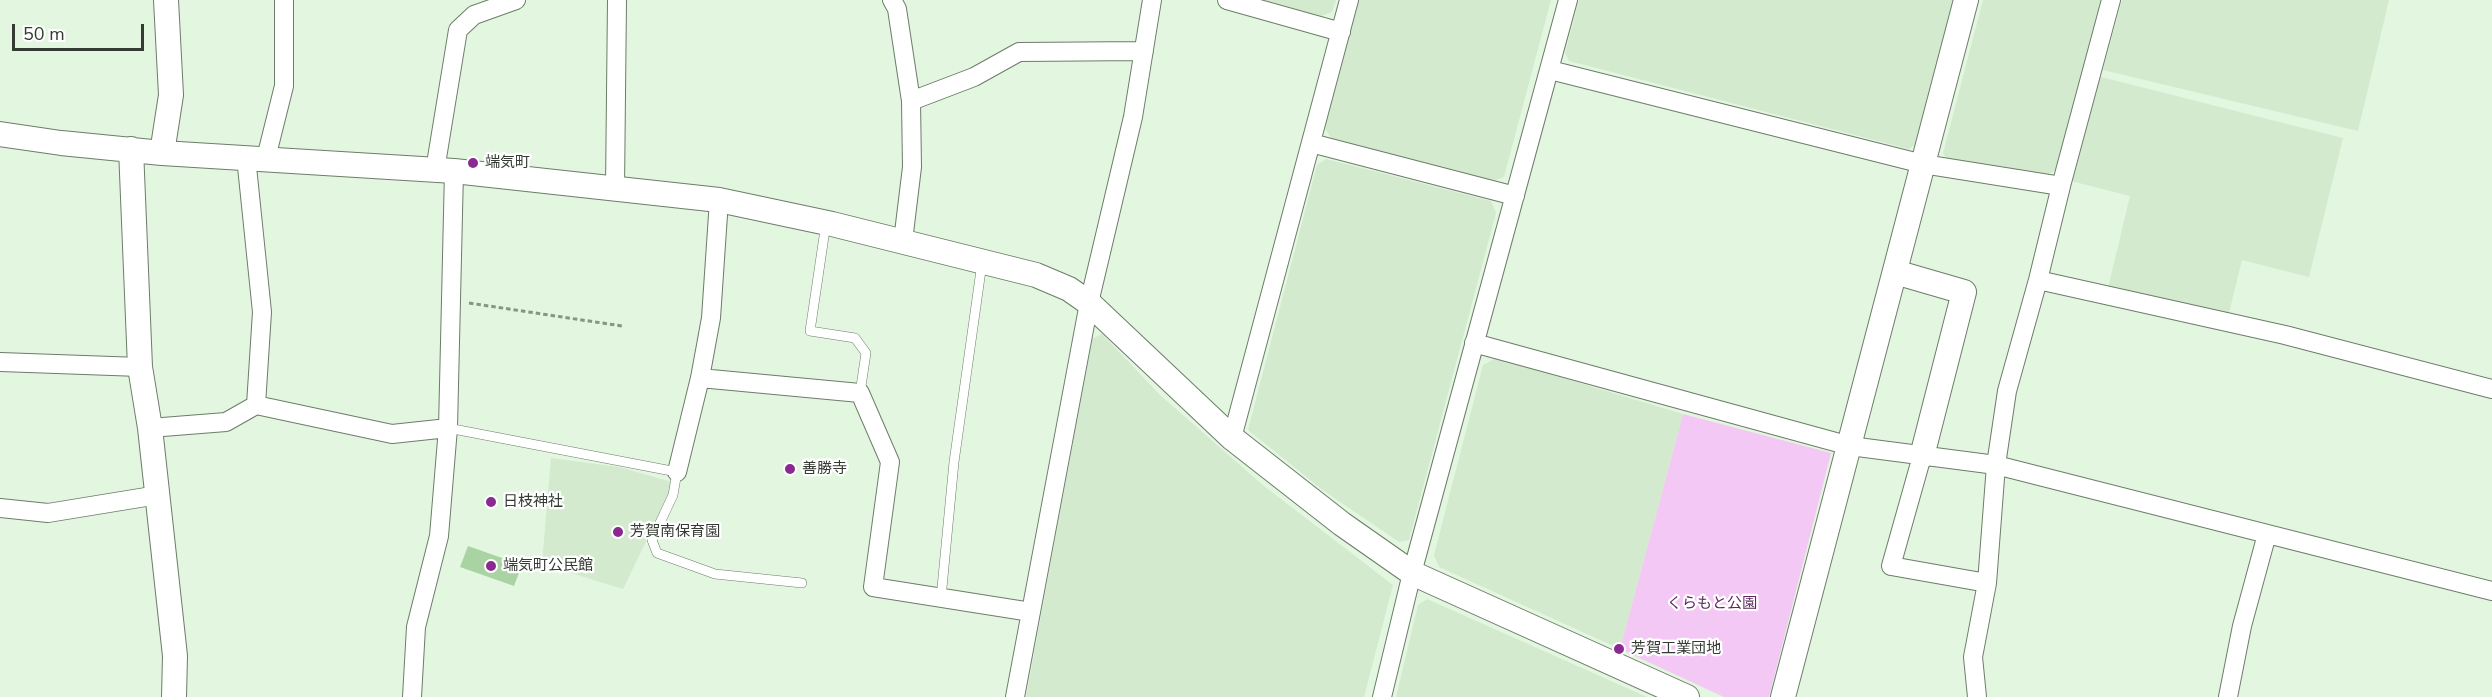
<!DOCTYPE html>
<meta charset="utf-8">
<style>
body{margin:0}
#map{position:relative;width:2492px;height:697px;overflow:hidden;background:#e3f6e0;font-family:"Nunito Sans",sans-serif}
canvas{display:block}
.scale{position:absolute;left:12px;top:24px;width:132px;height:27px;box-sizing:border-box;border:3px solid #343b33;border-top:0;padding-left:8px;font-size:18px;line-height:21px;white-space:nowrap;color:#343b33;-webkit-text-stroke:4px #fff;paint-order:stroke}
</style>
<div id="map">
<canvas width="2492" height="697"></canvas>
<div class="scale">50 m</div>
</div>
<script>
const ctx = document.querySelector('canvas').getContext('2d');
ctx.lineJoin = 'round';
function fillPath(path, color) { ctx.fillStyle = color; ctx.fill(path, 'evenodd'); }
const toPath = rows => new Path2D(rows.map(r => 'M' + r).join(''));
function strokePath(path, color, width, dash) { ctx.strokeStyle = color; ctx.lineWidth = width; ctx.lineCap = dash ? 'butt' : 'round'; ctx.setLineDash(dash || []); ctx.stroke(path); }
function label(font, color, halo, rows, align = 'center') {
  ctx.font = font + ' "Nunito Sans","Noto Sans JP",sans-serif'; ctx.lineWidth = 4.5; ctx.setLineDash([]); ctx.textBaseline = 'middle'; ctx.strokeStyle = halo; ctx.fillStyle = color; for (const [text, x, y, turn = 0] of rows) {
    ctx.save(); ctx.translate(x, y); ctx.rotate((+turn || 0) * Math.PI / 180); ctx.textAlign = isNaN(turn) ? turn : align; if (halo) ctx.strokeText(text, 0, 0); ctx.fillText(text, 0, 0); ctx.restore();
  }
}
fillPath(toPath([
 [1254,0,1336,0,1332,12,1319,17],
 [1359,0,1551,0,1504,177,1493,181,1331,138,1324,127],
 [1579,0,1954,0,1916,144,1909,149,1569,61,1565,53],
 [1983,0,2102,0,2058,168,2049,174,1947,160,1943,153],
 [2122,0,2389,0,2358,131,2103,70],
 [2097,76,2343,138,2309,277,2242,260,2228,317,2108,288,2130,196,2071,181],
 [1326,159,1491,201,1496,213,1409,540,1399,542,1324,491,1248,430,1317,165],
 [1102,334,1161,396,1264,486,1393,585,1364,697,1026,697,1092,339],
 [1496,358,1683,414,1620,649,1439,567,1434,555,1483,365],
 [551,458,619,467,672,482,670,492,623,589,542,564],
 [1427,599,1647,697,1396,697,1418,605]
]), '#d3eacf');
fillPath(toPath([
 [1683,414,1831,453,1769,697,1724,697,1620,649]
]), '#f4c8f5');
fillPath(toPath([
 [468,546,522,565,514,586,460,567]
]), '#aad3a4');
const service = toPath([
 [826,223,810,331,855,338,866,353,860,393],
 [448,428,677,472,673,495,652,540,657,553,715,574,802,583],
 [941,598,954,462,982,263]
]);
const minor = toPath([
 [892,0,897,9,911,101,974,77,1019,52,1144,51],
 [1227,0,1341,32],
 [1550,70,1923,164,2061,186],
 [1311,143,1515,196],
 [246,157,262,312,256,405],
 [266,158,284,86,284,0],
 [435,170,458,30,474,15,516,0],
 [615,189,617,0],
 [903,241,912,167,911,101],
 [2038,280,2285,335,2492,389],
 [1474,343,1850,446,1996,465,2492,591],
 [0,362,140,367],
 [700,378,860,393,890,462,873,587,1031,612],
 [150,428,226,422,256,405,392,434,448,428],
 [1232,438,1349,0],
 [1922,456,1891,566,1987,583],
 [677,472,700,378,711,318,719,200],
 [0,508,48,513,158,495],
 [412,697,416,627,439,536,448,428,454,171],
 [1015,697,1089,303,1133,117,1152,0],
 [1382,697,1412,573,1568,0],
 [1977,697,1973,657,1987,583,1996,465,2007,391,2038,280,2061,186,2111,0],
 [2228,697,2242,626,2267,534]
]);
const tertiary = toPath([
 [0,134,61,143,162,153,454,171,719,200,832,224,1036,275,1069,289,1089,303,1232,438,1342,524,1412,573,1687,697],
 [131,149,140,367,150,428,175,656,174,697],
 [162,153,171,95,166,0],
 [1895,272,1964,292,1922,456],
 [1783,697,1966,0]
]);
strokePath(service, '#6c7d69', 10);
strokePath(minor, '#6c7d69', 20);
strokePath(tertiary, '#6c7d69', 26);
strokePath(toPath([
 [469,303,622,326]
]), '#889586', 3, [4.5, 3]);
strokePath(service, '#fff', 9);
strokePath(minor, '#fff', 18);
strokePath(tertiary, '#fff', 24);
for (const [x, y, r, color] of [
 [473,163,6,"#8a2991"],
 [790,469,6,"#8a2991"],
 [491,502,6,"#8a2991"],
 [618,532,6,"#8a2991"],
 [491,566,6,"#8a2991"],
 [1619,649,6,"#8a2991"]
]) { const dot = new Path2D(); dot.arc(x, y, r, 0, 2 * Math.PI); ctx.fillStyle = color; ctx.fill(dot); strokePath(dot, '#fff', 2); }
label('15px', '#343b33', '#fff', [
 ["端気町",485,163],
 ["善勝寺",802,469],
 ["日枝神社",503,502],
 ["芳賀南保育園",630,532],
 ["端気町公民館",503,566],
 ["芳賀工業団地",1631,649]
], 'left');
label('15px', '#5c285f', '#fff', [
 ["くらもと公園",1712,604]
]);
</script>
